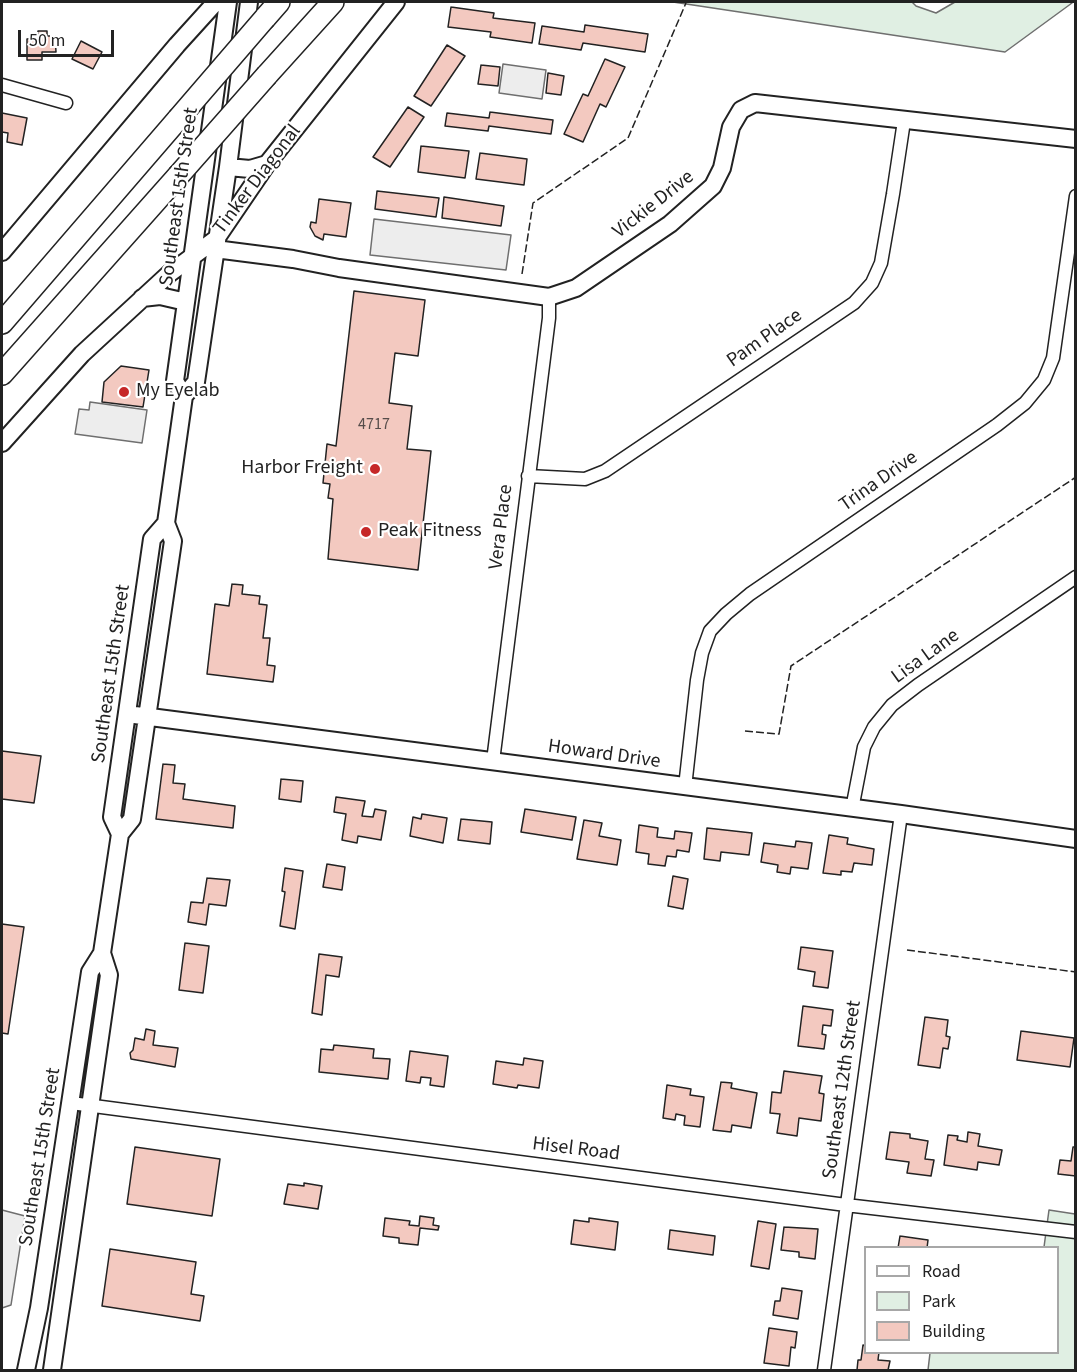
<!DOCTYPE html>
<style>
body{margin:0}
#map{position:relative;width:1077px;height:1372px;overflow:hidden;background:#fff;font-family:"Source Sans 3",sans-serif}
canvas{display:block}
.frame{position:absolute;inset:0;border:3px solid #222;pointer-events:none}
.legend{position:absolute;left:864px;top:1246px;width:195px;height:108px;box-sizing:border-box;background:#fff;border:2px solid #a7a7a7;margin:0;padding:8px 10px;list-style:none;font-size:18px;color:#222}
.legend li{display:flex;align-items:center;gap:12px;height:30px}
.legend b{width:30px;border:2px solid #a7a7a7}
.scale{position:absolute;left:18px;top:30px;width:96px;height:27px;box-sizing:border-box;border:3px solid #222;border-top:0;padding-left:8px;font-size:18px;line-height:21px;white-space:nowrap;color:#222;-webkit-text-stroke:4px #fff;paint-order:stroke}
</style>
<div id="map">
<canvas width="1077" height="1372"></canvas>
<div class="frame"></div>
<ul class="legend">
<li><b style="height:8px;background:#fff"></b>Road</li>
<li><b style="height:16px;background:#e0efe3"></b>Park</li>
<li><b style="height:16px;background:#f3c9c0"></b>Building</li>
</ul>
<div class="scale">50 m</div>
</div>
<script>
const ctx = document.querySelector('canvas').getContext('2d');
ctx.lineJoin = 'round';
function fillPath(path, color) { ctx.fillStyle = color; ctx.fill(path, 'evenodd'); }
const toPath = rows => new Path2D(rows.map(r => 'M' + r).join(''));
function strokePath(path, color, width, dash) { ctx.strokeStyle = color; ctx.lineWidth = width; ctx.lineCap = dash ? 'butt' : 'round'; ctx.setLineDash(dash || []); ctx.stroke(path); }
function label(font, color, halo, rows, align = 'center') {
  ctx.font = font + ' "Source Sans 3",sans-serif'; ctx.lineWidth = 4.5; ctx.setLineDash([]); ctx.textBaseline = 'middle'; ctx.strokeStyle = halo; ctx.fillStyle = color; for (const [text, x, y, turn = 0] of rows) {
    ctx.save(); ctx.translate(x, y); ctx.rotate((+turn || 0) * Math.PI / 180); ctx.textAlign = isNaN(turn) ? turn : align; if (halo) ctx.strokeText(text, 0, 0); ctx.fillText(text, 0, 0); ctx.restore();
  }
}
const green = toPath([
 [673,2,912,2,916,6,936,13,955,2,1070,2,1072,3,1005,52,673,2],
 [1049,1210,1075,1214,1075,1370,928,1370,930,1353,1058,1352,1058,1248,1044,1247,1049,1210]
]);
fillPath(green, '#e0efe3');
strokePath(green, '#6f6f6f', 1.5);
const parking = toPath([
 [503,64,546,70,542,99,499,93,503,64],
 [374,219,511,235,506,270,370,255,374,219],
 [90,402,147,410,142,443,75,434,79,409,89,410,90,402],
 [2,1210,25,1216,11,1305,2,1308,2,1310,2,1210]
]);
fillPath(parking, '#ededed');
strokePath(parking, '#6f6f6f', 1.5);
const building = toPath([
 [451,7,494,13,493,18,535,23,532,43,490,37,491,32,448,27,451,7],
 [585,25,648,34,645,52,583,43,581,50,539,44,542,26,584,32,585,25],
 [38,31,47,31,47,36,55,36,56,52,42,52,42,60,27,60,27,39,38,38,38,31],
 [81,41,102,52,93,69,72,59,81,41],
 [447,45,465,56,431,106,414,96,447,45],
 [605,59,625,67,606,107,600,104,583,142,564,134,583,94,588,96,605,59],
 [481,65,500,67,498,86,478,84,481,65],
 [548,73,564,76,561,95,546,93,548,73],
 [408,107,424,117,390,167,373,157,408,107],
 [490,112,553,120,551,134,489,126,488,131,445,126,447,113,489,118,490,112],
 [2,113,27,118,22,145,7,142,8,133,2,132,2,113],
 [421,146,469,151,465,178,418,172,421,146],
 [480,153,527,159,524,185,476,179,480,153],
 [377,191,439,198,436,217,375,209,377,191],
 [444,197,504,206,501,226,442,218,444,197],
 [319,199,351,203,346,237,324,234,323,240,315,236,310,227,311,222,316,223,319,199],
 [354,291,425,300,418,356,395,353,389,403,412,406,407,449,431,451,418,570,328,559,333,499,328,498,330,484,323,483,327,444,336,446,354,291],
 [121,366,149,370,143,407,102,402,104,382,121,366],
 [232,584,243,585,242,594,260,596,259,604,267,605,263,638,270,638,267,665,275,666,273,682,207,674,215,604,229,606,232,584],
 [2,751,41,756,34,803,2,799,2,751],
 [163,764,175,765,173,783,185,784,183,799,235,806,233,828,156,819,163,764],
 [281,779,303,781,301,802,279,799,281,779],
 [336,797,365,801,362,816,373,817,375,809,386,811,381,840,358,836,357,843,342,840,346,814,334,812,336,797],
 [525,809,576,817,572,840,521,832,525,809],
 [422,814,447,818,443,843,410,836,413,817,421,819,422,814],
 [461,819,492,822,490,844,458,840,461,819],
 [584,820,602,823,599,836,621,840,617,865,577,859,584,820],
 [639,825,658,828,657,837,674,839,675,831,692,833,689,852,677,850,676,857,667,856,665,866,648,864,649,854,636,852,639,825],
 [707,828,752,833,749,855,721,852,720,861,704,859,707,828],
 [829,835,848,838,847,844,874,849,872,865,854,863,852,872,841,871,841,875,823,873,829,835],
 [796,841,812,843,808,869,791,867,790,874,777,872,778,865,761,862,764,843,795,847,796,841],
 [327,864,345,867,342,890,323,887,327,864],
 [285,868,303,871,295,929,280,926,285,892,282,891,285,868],
 [673,876,688,879,683,909,668,906,673,876],
 [207,878,230,880,226,906,209,904,206,925,188,922,191,902,203,903,207,878],
 [2,924,24,927,8,1034,2,1033,2,924],
 [185,943,209,946,203,993,179,990,185,943],
 [801,947,833,951,828,988,813,986,815,972,798,969,801,947],
 [319,954,342,957,339,977,326,975,322,1015,312,1013,319,954],
 [803,1006,833,1010,831,1026,823,1025,822,1034,826,1035,824,1049,798,1046,803,1006],
 [925,1017,948,1020,946,1036,950,1037,948,1049,943,1048,940,1068,918,1065,925,1017],
 [146,1029,155,1031,153,1045,178,1048,175,1067,131,1059,130,1053,133,1050,135,1038,144,1040,146,1029],
 [1021,1031,1074,1038,1070,1067,1017,1060,1021,1031],
 [334,1045,374,1049,373,1058,390,1059,388,1079,319,1072,321,1049,333,1050,334,1045],
 [410,1051,448,1056,444,1087,430,1085,431,1078,421,1077,420,1083,406,1081,410,1051],
 [524,1058,543,1061,539,1088,518,1085,517,1088,493,1084,496,1061,523,1065,524,1058],
 [784,1071,822,1076,819,1093,824,1094,821,1121,799,1118,797,1136,777,1133,780,1114,770,1113,772,1092,781,1093,784,1071],
 [721,1082,732,1083,731,1088,757,1093,751,1128,732,1125,731,1132,713,1130,721,1082],
 [667,1085,691,1089,690,1095,704,1097,700,1127,684,1125,685,1116,676,1114,675,1120,663,1118,667,1085],
 [890,1132,910,1134,910,1138,928,1141,925,1159,934,1160,931,1176,907,1173,909,1162,886,1159,890,1132],
 [968,1132,980,1134,978,1146,1002,1150,999,1165,978,1162,977,1170,944,1165,948,1135,958,1136,957,1140,967,1142,968,1132],
 [135,1147,220,1159,212,1216,127,1204,135,1147],
 [1073,1147,1076,1147,1076,1176,1058,1174,1060,1160,1071,1161,1073,1147],
 [304,1183,322,1186,318,1209,284,1204,288,1184,304,1186,304,1183],
 [420,1216,434,1218,433,1225,439,1226,438,1230,420,1228,418,1245,399,1243,399,1238,383,1236,385,1218,410,1221,409,1225,419,1226,420,1216],
 [589,1218,618,1222,615,1250,571,1244,574,1220,589,1222,589,1218],
 [758,1221,776,1224,769,1269,751,1266,758,1221],
 [784,1227,818,1229,815,1259,799,1257,799,1252,781,1250,784,1227],
 [670,1230,715,1236,713,1255,668,1249,670,1230],
 [900,1236,928,1240,927,1248,898,1248,900,1236],
 [110,1249,196,1262,191,1294,204,1296,200,1321,102,1306,110,1249],
 [782,1288,802,1291,798,1319,773,1315,775,1301,780,1301,782,1288],
 [769,1328,797,1332,795,1348,791,1347,789,1366,764,1363,769,1328],
 [863,1345,866,1346,866,1352,879,1352,878,1360,890,1361,888,1370,857,1370,858,1360,861,1360,863,1345]
]);
fillPath(building, '#f3c9c0');
strokePath(building, '#222', 1.5);
const street = toPath([
 [2,85,66,103],
 [528,476,585,479,605,471,854,303,872,283,881,263,893,194,904,121],
 [493,761,549,318,549,297],
 [685,787,697,680,702,653,710,631,726,614,750,594,997,425,1025,403,1044,380,1053,358,1076,196],
 [852,809,864,747,874,727,892,705,918,685,1076,577],
 [71,1103,846,1205,1076,1232],
 [824,1370,901,814]
]);
const secondary = toPath([
 [228,167,250,169,267,164],
 [215,249,293,259,339,268,549,297,576,288,670,224,713,186,722,168,731,127,741,110,755,103,1076,139],
 [2,252,177,45,216,2],
 [142,298,160,296,186,302],
 [184,396,175,381,228,2],
 [2,443,82,354,170,273,216,239,267,164,396,2],
 [127,714,901,814,1076,839],
 [120,834,132,819,173,541,166,523,184,396,196,382,228,167,249,2],
 [26,1370,39,1308,90,972,102,953,120,834,112,817,152,539,166,523],
 [52,1370,109,975,102,953]
]);
const highway = toPath([
 [265,18,279,2],
 [267,75,333,2],
 [2,323,178,119],
 [2,374,178,176]
]);
strokePath(street, '#222', 15);
strokePath(secondary, '#222', 20);
strokePath(highway, '#222', 24);
strokePath(street, '#fff', 12);
strokePath(secondary, '#fff', 16);
strokePath(highway, '#fff', 21);
const highwayBridge = toPath([
 [178,119,265,18],
 [178,176,267,75]
]);
strokePath(highwayBridge, '#222', 24, []);
strokePath(highwayBridge, '#fff', 21);
strokePath(toPath([
 [522,274,533,203,628,138,686,3],
 [745,731,779,734,791,666,1076,477],
 [907,950,1076,972]
]), '#222', 1.5, [8, 3]);
for (const [x, y, r, color] of [
 [124,392,6,"#c62828"],
 [375,469,6,"#c62828"],
 [366,532,6,"#c62828"]
]) { const dot = new Path2D(); dot.arc(x, y, r, 0, 2 * Math.PI); ctx.fillStyle = color; ctx.fill(dot); strokePath(dot, '#fff', 2); }
label('16px', '#564c4a', null, [
 ["4717",374,425]
]);
label('20px', '#222', '#fff', [
 ["Tinker Diagonal",258,180,-53],
 ["Southeast 15th Street",180,197,-82],
 ["Vickie Drive",654,205,-38],
 ["Pam Place",765,339,-35],
 ["Trina Drive",879,482,-35],
 ["Vera Place",502,527,-83],
 ["Lisa Lane",926,657,-36],
 ["Southeast 15th Street",112,674,-82],
 ["Howard Drive",604,755,8],
 ["Southeast 12th Street",843,1090,-82],
 ["Hisel Road",576,1150,7],
 ["Southeast 15th Street",41,1157,-81]
]);
label('20px', '#222', '#fff', [
 ["My Eyelab",136,392],
 ["Harbor Freight",363,469,"right"],
 ["Peak Fitness",378,532]
], 'left');
</script>
